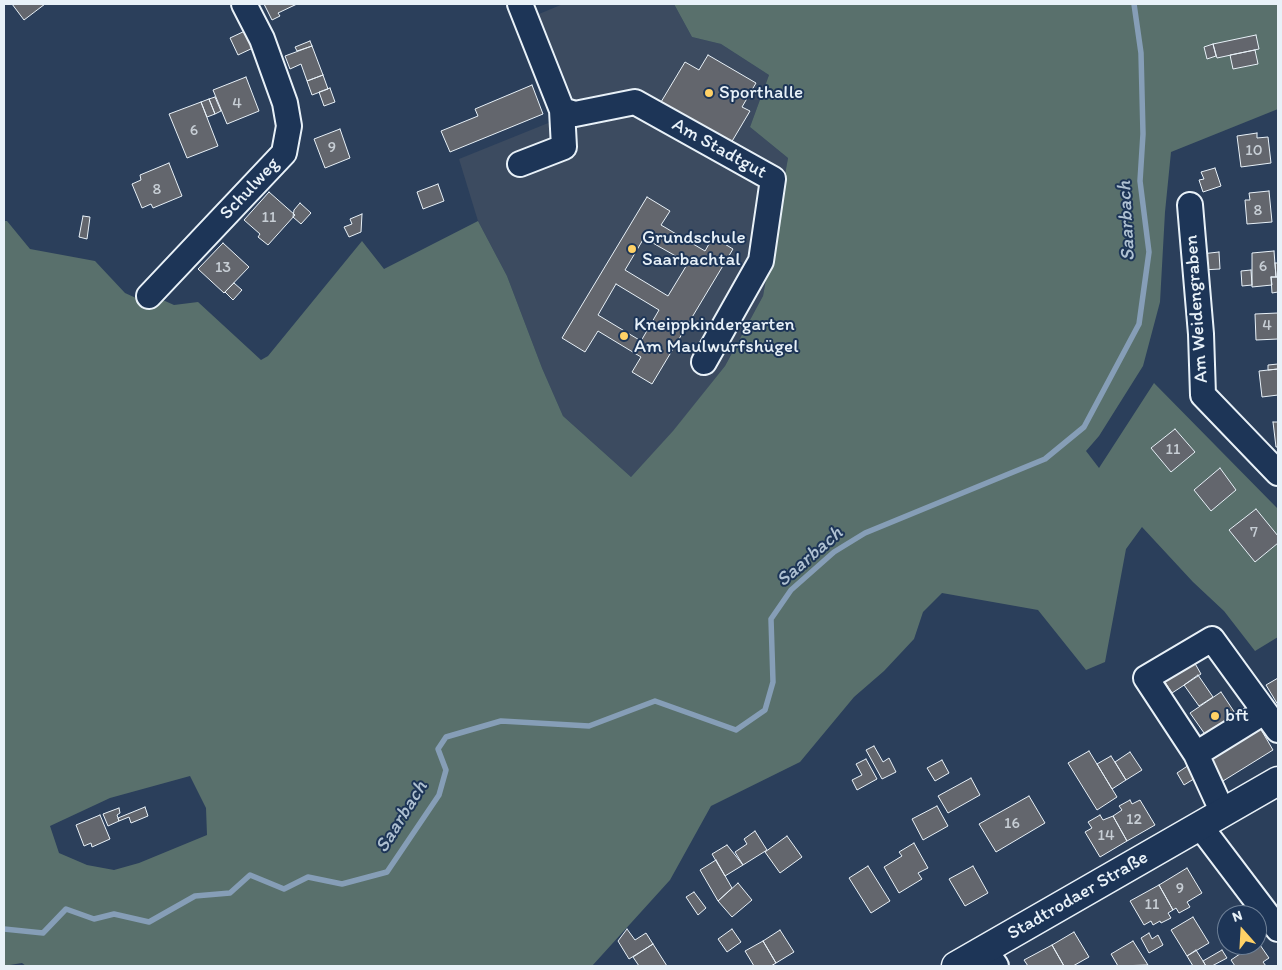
<!DOCTYPE html>
<meta charset="utf-8">
<style>
body{margin:0}
#map{position:relative;width:1282px;height:970px;overflow:hidden;background:#2b3f5b;font-family:Itim,sans-serif}
canvas{display:block}
.frame{position:absolute;inset:0;border:5px solid #e8f1f8;pointer-events:none}
.north{position:absolute;left:1217px;top:905px;width:50px;height:50px;box-sizing:border-box;background:#1d3557;border:1px solid #6e8097;border-radius:50%;rotate:341deg;font-size:14px;font-weight:700;line-height:20px;text-align:center;color:#e8f1f8}
.north::after{content:'';display:block;margin:auto;width:18px;height:22px;background:#ffd166;clip-path:polygon(50% 0,100% 100%,50% 72%,0 100%)}
</style>
<div id="map">
<canvas width="1282" height="970"></canvas>
<div class="frame"></div>
<div class="north">N</div>
</div>
<script>
const ctx = document.querySelector('canvas').getContext('2d');
ctx.lineJoin = 'round';
function fillPath(path, color) { ctx.fillStyle = color; ctx.fill(path, 'evenodd'); }
const toPath = rows => new Path2D(rows.map(r => 'M' + r).join(''));
function strokePath(path, color, width, dash) { ctx.strokeStyle = color; ctx.lineWidth = width; ctx.lineCap = dash ? 'butt' : 'round'; ctx.setLineDash(dash || []); ctx.stroke(path); }
function label(font, color, halo, rows, align = 'center') {
  ctx.font = font + ' Itim,sans-serif'; ctx.lineWidth = 4; ctx.setLineDash([]); ctx.textBaseline = 'middle'; ctx.strokeStyle = halo; ctx.fillStyle = color; for (const [text, x, y, turn = 0] of rows) {
    ctx.save(); ctx.translate(x, y); ctx.rotate((+turn || 0) * Math.PI / 180); ctx.textAlign = isNaN(turn) ? turn : align; if (halo) ctx.strokeText(text, 0, 0); ctx.fillText(text, 0, 0); ctx.restore();
  }
}
fillPath(toPath([
 [563,4,674,4,692,37,721,44,769,75,750,127,788,158,763,296,725,366,673,432,631,477,563,416,542,368,507,276,478,221,459,159,578,111,539,14]
]), '#3c4b60');
fillPath(toPath([
 [674,4,1278,4,1278,109,1171,152,1165,212,1160,302,1143,366,1099,436,1086,451,1099,468,1154,383,1278,509,1278,637,1255,651,1224,611,1193,582,1142,527,1126,549,1105,662,1086,670,1038,610,942,593,923,612,914,639,884,671,854,697,800,762,711,806,670,880,592,966,26,966,22,963,4,966,4,221,7,221,30,249,95,261,125,293,136,298,156,297,174,305,198,302,261,360,268,356,362,241,384,269,478,221,507,276,542,368,563,416,631,477,673,431,725,366,763,296,788,158,750,127,769,75,721,44,692,37],
 [190,776,206,808,207,835,139,863,114,870,87,865,59,853,50,826,110,798]
]), '#59706c');
strokePath(toPath([
 [4,929,43,933,66,909,94,919,114,914,149,922,195,896,230,893,250,875,284,889,308,877,342,884,387,872,439,795,446,770,438,749,446,737,501,721,589,726,655,701,736,730,765,710,773,682,771,619,791,590,834,552,865,533,1045,459,1084,427,1139,324,1149,252,1140,181,1143,134,1141,53,1134,4]
]), '#869eb7', 5.5);
const building = toPath([
 [12,4,45,4,24,20,12,4],
 [264,4,297,4,278,13,280,16,272,20,264,4],
 [247,30,255,47,238,55,230,38,247,30],
 [1256,35,1259,49,1217,58,1213,44,1256,35],
 [310,41,312,46,297,51,295,47,310,41],
 [1213,44,1216,56,1207,59,1204,47,1213,44],
 [312,46,323,75,307,81,301,64,290,69,285,56,312,46],
 [1255,50,1258,64,1233,69,1230,55,1255,50],
 [708,55,756,83,742,107,750,111,731,143,661,102,685,62,699,70,708,55],
 [323,75,328,89,312,95,307,81,323,75],
 [246,77,259,111,227,124,213,90,246,77],
 [532,85,543,114,450,152,441,131,478,116,475,109,532,85],
 [330,88,335,102,324,106,319,92,330,88],
 [215,97,221,111,215,114,209,99,215,97],
 [209,99,215,114,207,117,201,102,209,99],
 [201,102,218,146,187,158,169,114,201,102],
 [340,129,350,158,325,168,314,139,340,129],
 [1257,133,1257,138,1268,137,1271,163,1241,167,1237,136,1257,133],
 [169,163,182,196,153,208,151,204,142,208,132,184,141,180,140,175,169,163],
 [1215,168,1221,186,1203,192,1199,180,1204,179,1201,172,1215,168],
 [438,184,444,201,423,209,417,192,438,184],
 [1269,191,1272,222,1247,224,1245,200,1250,200,1249,193,1269,191],
 [269,192,295,215,268,245,258,237,260,234,244,220,269,192],
 [647,197,670,211,661,225,705,251,713,237,733,249,652,384,632,372,641,357,598,331,585,352,562,338,647,197],
 [644,238,688,263,668,296,625,270,644,238],
 [616,284,659,310,641,341,598,315,616,284],
 [300,203,311,213,301,224,293,217,294,210,300,203],
 [362,214,361,232,349,237,344,227,352,224,350,219,362,214],
 [83,216,90,217,87,239,79,237,83,216],
 [223,243,249,267,224,293,198,269,223,243],
 [1274,251,1276,277,1271,277,1272,285,1252,287,1252,253,1274,251],
 [1219,252,1220,269,1202,270,1201,254,1219,252],
 [1275,263,1278,263,1278,277,1276,277,1275,263],
 [1251,270,1252,285,1242,286,1241,271,1251,270],
 [1271,277,1278,277,1278,292,1272,293,1271,277],
 [234,283,242,290,233,300,225,292,234,283],
 [1278,313,1278,339,1256,340,1255,314,1278,313],
 [1278,364,1278,369,1268,370,1268,365,1278,364],
 [1278,369,1278,395,1262,397,1259,371,1278,369],
 [1273,422,1278,422,1278,447,1276,447,1273,422],
 [1175,429,1195,452,1171,472,1151,448,1175,429],
 [1220,468,1236,490,1211,511,1194,490,1220,468],
 [1256,509,1278,536,1278,543,1255,562,1229,530,1256,509],
 [1193,660,1201,674,1172,693,1163,679,1193,660],
 [1198,675,1213,697,1199,706,1184,685,1198,675],
 [1278,678,1278,705,1266,685,1278,678],
 [1221,692,1239,719,1209,740,1190,713,1221,692],
 [1256,721,1273,750,1223,781,1205,753,1256,721],
 [874,746,883,762,889,758,896,772,882,779,866,750,874,746],
 [1089,751,1117,797,1097,810,1068,763,1089,751],
 [1130,752,1142,770,1126,780,1115,762,1130,752],
 [1111,756,1126,780,1112,789,1097,764,1111,756],
 [866,759,877,779,857,790,852,780,862,775,856,764,866,759],
 [942,760,949,773,935,781,927,768,942,760],
 [1189,765,1197,777,1184,785,1177,773,1189,765],
 [971,778,980,795,948,813,938,796,971,778],
 [1029,796,1045,823,996,852,979,824,1029,796],
 [1130,800,1132,804,1140,800,1155,825,1127,841,1113,816,1122,810,1119,806,1130,800],
 [937,806,948,826,923,840,912,819,937,806],
 [145,807,148,816,131,823,129,817,119,821,118,818,145,807],
 [119,808,120,813,117,815,119,821,108,826,103,814,119,808],
 [100,815,110,839,92,847,91,843,84,846,76,825,100,815],
 [1100,815,1103,820,1113,816,1127,841,1100,857,1085,832,1092,828,1088,822,1100,815],
 [755,831,767,850,743,865,735,852,747,844,744,839,755,831],
 [787,836,802,857,780,873,765,852,787,836],
 [914,843,928,868,918,873,922,879,899,893,884,867,902,856,899,852,914,843],
 [727,845,743,865,725,876,712,854,727,845],
 [716,860,732,888,718,901,700,870,716,860],
 [868,866,890,901,871,913,849,878,868,866],
 [973,866,988,893,965,906,949,879,973,866],
 [1187,868,1202,893,1187,902,1190,907,1179,913,1176,908,1173,910,1159,885,1187,868],
 [738,883,752,900,732,917,718,901,738,883],
 [1159,885,1173,910,1168,913,1171,918,1161,923,1160,921,1153,925,1151,921,1144,925,1130,901,1159,885],
 [694,892,706,908,698,915,686,897,694,892],
 [1193,917,1209,943,1187,956,1171,930,1193,917],
 [627,929,635,940,646,933,653,944,629,959,618,941,627,929],
 [732,929,741,942,727,952,718,939,732,929],
 [780,930,794,952,776,963,763,941,780,930],
 [1074,932,1089,957,1073,966,1064,966,1052,945,1074,932],
 [1149,933,1152,939,1158,935,1163,945,1149,953,1141,938,1149,933],
 [763,941,776,963,771,966,754,966,745,951,763,941],
 [1133,941,1148,965,1118,966,1111,954,1133,941],
 [1258,942,1269,958,1263,962,1266,966,1235,966,1231,960,1253,945,1257,945,1258,942],
 [653,944,667,966,639,966,633,957,653,944],
 [1052,945,1064,966,1028,966,1024,960,1052,945],
 [1196,950,1203,961,1206,966,1193,966,1187,956,1196,950],
 [1222,950,1227,958,1212,966,1206,966,1203,961,1222,950]
]);
fillPath(building, '#63666d');
strokePath(building, '#e8f1f8', 1);
const minor = toPath([
 [562,110,575,114,635,102,773,179,761,261,704,362],
 [520,164,564,147,562,110,520,4],
 [1190,205,1201,334,1203,395,1278,473],
 [149,296,284,153,289,126,285,103,262,39,244,4],
 [1196,754,1264,712],
 [1223,813,1196,754,1146,678,1212,639,1278,730],
 [1200,826,1278,929],
 [985,950,996,966]
]);
const major = toPath([
 [956,966,1278,781]
]);
strokePath(minor, '#e8f1f8', 28);
strokePath(major, '#e8f1f8', 31);
strokePath(minor, '#1d3557', 24);
strokePath(major, '#1d3557', 28);
for (const [x, y, r, color] of [
 [709,93,5,"#ffd166"],
 [632,249,5,"#ffd166"],
 [624,336,5,"#ffd166"],
 [1215,716,5,"#ffd166"]
]) { const dot = new Path2D(); dot.arc(x, y, r, 0, 2 * Math.PI); ctx.fillStyle = color; ctx.fill(dot); strokePath(dot, '#1d3557', 2); }
label('16px', '#c7ced5', null, [
 ["4",237,104],
 ["6",194,131],
 ["9",332,148],
 ["10",1254,151],
 ["8",157,190],
 ["8",1258,211],
 ["11",269,218],
 ["6",1263,267],
 ["13",223,268],
 ["4",1267,326],
 ["11",1173,450],
 ["7",1254,533],
 ["12",1134,820],
 ["16",1012,824],
 ["14",1106,836],
 ["9",1180,889],
 ["11",1152,905]
]);
label('19px', '#e8f1f8', '#1d3557', [
 ["Sporthalle",719,93],
 ["Grundschule",642,238],
 ["Saarbachtal",642,260],
 ["Kneippkindergarten",634,325],
 ["Am Maulwurfshügel",634,347],
 ["bft",1225,716]
], 'left');
label('19px', '#e8f1f8', '#1d3557', [
 ["Am Stadtgut",719,149,29],
 ["Schulweg",250,189,-47],
 ["Am Weidengraben",1197,309,-94],
 ["Stadtrodaer Straße",1078,896,-30]
]);
label('italic 20px', '#afc1d2', '#1d3557', [
 ["Saarbach",1127,221,-93],
 ["Saarbach",810,557,-41],
 ["Saarbach",402,817,-58]
]);
</script>
